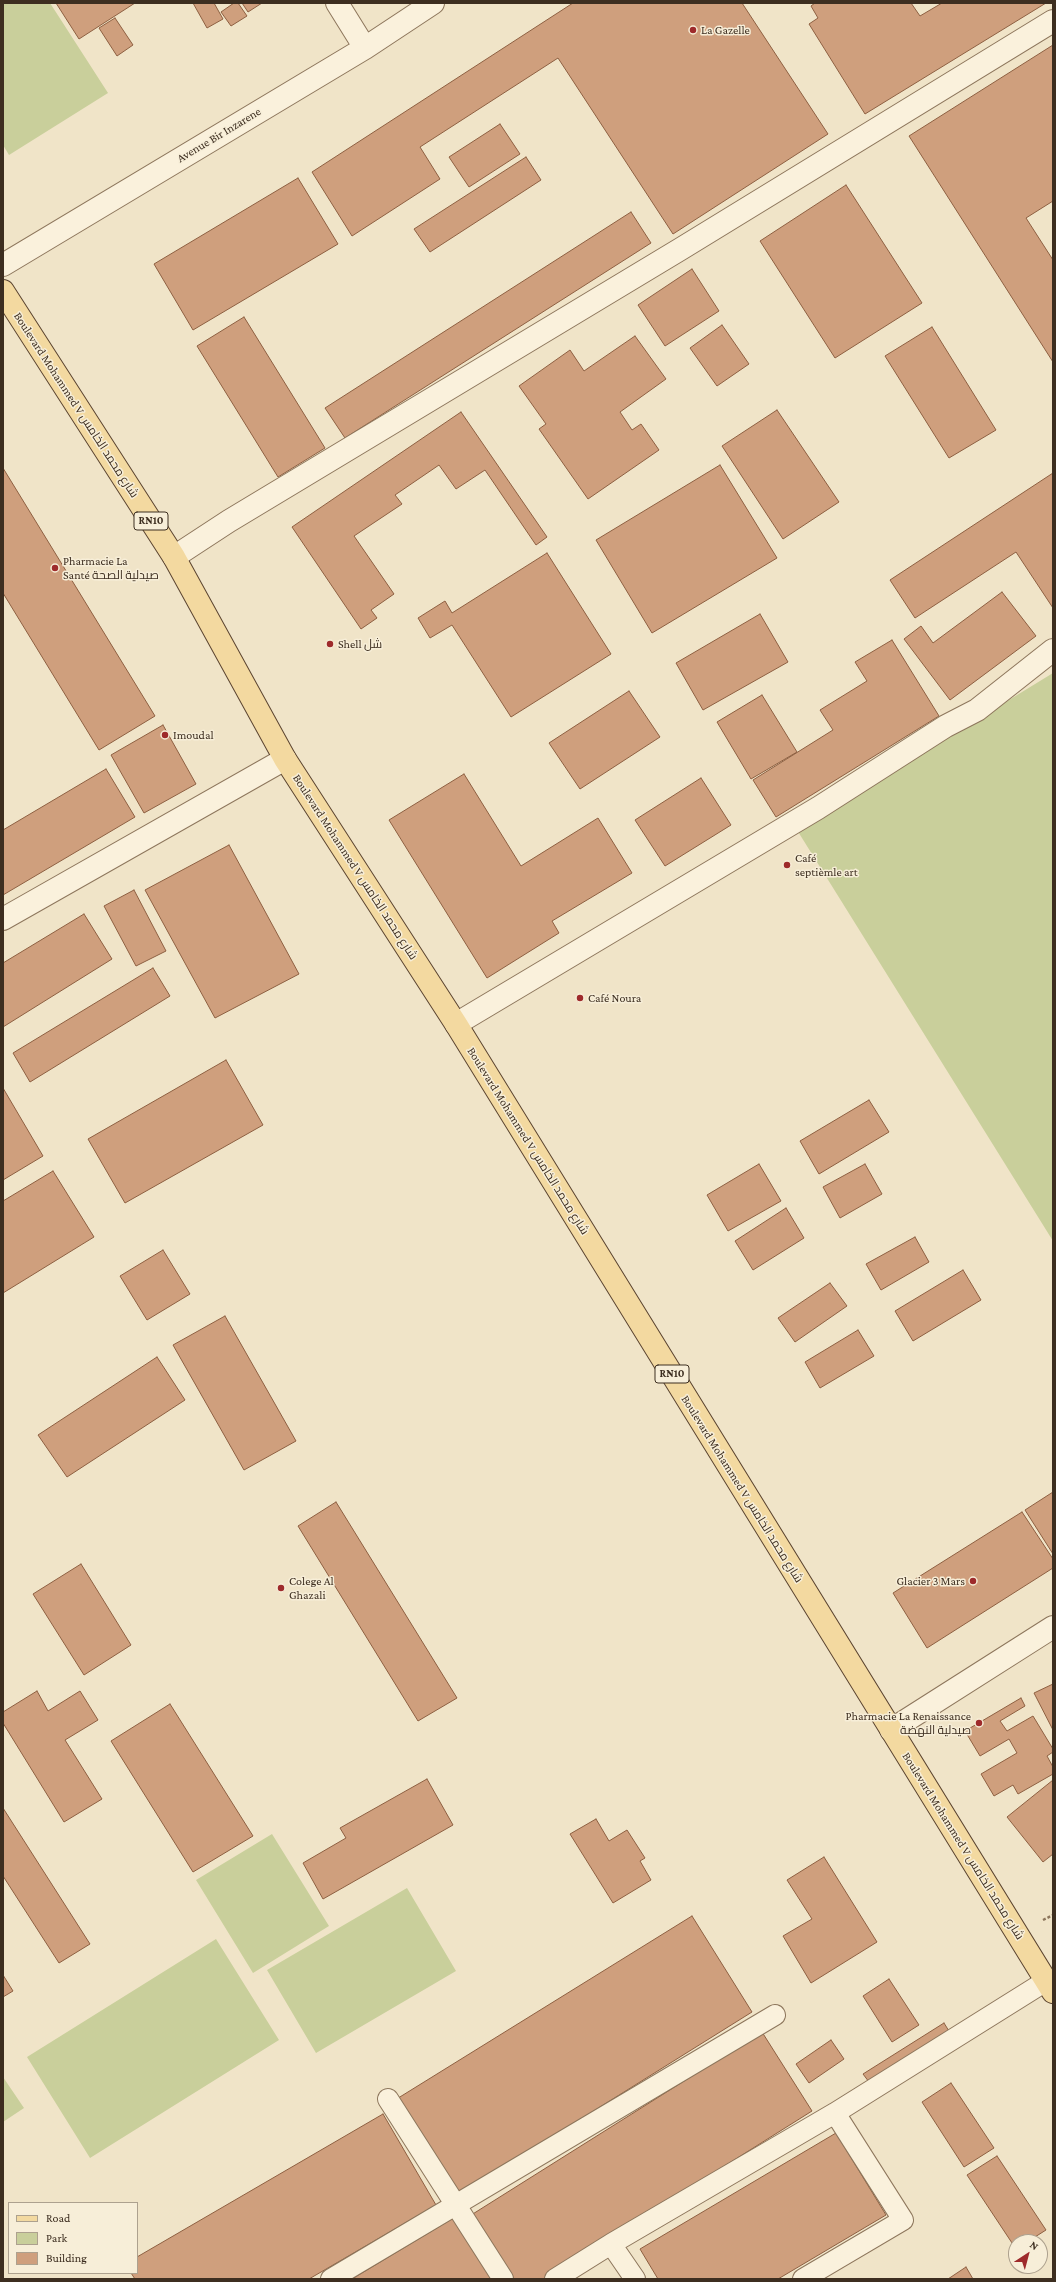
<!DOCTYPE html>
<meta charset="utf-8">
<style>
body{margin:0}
#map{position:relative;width:1056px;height:2282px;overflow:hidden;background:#f0e4c8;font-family:"Crimson Pro",serif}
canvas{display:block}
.frame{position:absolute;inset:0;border:4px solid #3d2e20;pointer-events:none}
.legend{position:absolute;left:8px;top:2202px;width:130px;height:72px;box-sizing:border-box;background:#f7eed8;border:1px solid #ada18e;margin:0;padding:5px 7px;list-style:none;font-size:12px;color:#3d2e20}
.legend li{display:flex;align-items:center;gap:8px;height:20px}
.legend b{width:20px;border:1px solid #ada18e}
.north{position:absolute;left:1008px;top:2234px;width:40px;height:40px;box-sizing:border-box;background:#f7eed8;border:1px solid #ada18e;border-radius:50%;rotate:36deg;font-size:11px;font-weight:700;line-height:16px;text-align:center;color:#3d2e20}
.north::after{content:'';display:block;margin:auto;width:14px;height:18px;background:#9e2a2b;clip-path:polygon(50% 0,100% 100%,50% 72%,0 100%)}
</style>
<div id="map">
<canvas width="1056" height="2282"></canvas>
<div class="frame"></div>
<ul class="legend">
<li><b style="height:5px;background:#f3d9a0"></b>Road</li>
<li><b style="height:11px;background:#c9cf9b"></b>Park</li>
<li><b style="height:11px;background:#cf9f7d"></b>Building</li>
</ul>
<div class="north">N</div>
</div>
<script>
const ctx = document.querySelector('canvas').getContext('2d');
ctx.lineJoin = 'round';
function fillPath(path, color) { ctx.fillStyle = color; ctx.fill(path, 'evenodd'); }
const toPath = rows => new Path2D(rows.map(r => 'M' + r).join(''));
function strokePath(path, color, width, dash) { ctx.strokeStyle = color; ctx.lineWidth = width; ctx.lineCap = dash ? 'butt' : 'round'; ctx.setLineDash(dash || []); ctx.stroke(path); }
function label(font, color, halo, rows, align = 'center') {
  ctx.font = font + ' "Crimson Pro",Cairo,serif'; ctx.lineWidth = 3; ctx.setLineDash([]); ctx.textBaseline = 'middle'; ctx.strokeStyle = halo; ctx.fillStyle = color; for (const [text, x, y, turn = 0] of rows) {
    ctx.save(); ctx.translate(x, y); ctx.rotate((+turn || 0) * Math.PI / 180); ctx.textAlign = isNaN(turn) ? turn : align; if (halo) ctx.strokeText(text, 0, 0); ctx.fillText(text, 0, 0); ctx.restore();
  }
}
fillPath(toPath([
 [3,3,50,3,108,93,9,155,3,145],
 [1053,673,1053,1241,797,830],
 [272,1834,329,1926,253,1973,196,1880],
 [407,1888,456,1971,316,2053,267,1970],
 [216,1939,279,2040,90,2158,27,2057],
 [3,2077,24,2108,3,2122]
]), '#c9cf9b');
const building = toPath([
 [56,3,135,3,79,39,56,3],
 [193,3,214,3,223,19,207,28,193,3],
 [234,3,238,3,247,16,231,26,221,12,234,3],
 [242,3,262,3,248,12,242,3],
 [573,3,742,3,828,134,673,234,558,58,420,147,440,179,352,236,312,172,573,3],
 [815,3,911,3,920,16,942,3,1046,3,865,114,809,24,818,18,811,6,815,3],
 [115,18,133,45,117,56,99,28,115,18],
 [1053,45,1053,201,1026,218,1053,260,1053,362,909,136,1053,45],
 [500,124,520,154,469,187,449,157,500,124],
 [526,157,541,180,430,252,414,229,526,157],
 [298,178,338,244,193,330,154,264,298,178],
 [846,185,922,303,835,358,760,241,846,185],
 [631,212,651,243,345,438,325,408,631,212],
 [692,269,719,311,665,346,638,305,692,269],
 [244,317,325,448,278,477,197,346,244,317],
 [722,325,749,364,717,386,690,348,722,325],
 [932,327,996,430,949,458,885,356,932,327],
 [635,336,666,379,620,412,632,430,641,424,659,450,588,499,539,429,546,424,519,386,570,350,584,371,635,336],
 [777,410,839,502,783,539,722,446,777,410],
 [461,412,547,537,536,545,485,470,456,489,439,465,395,495,402,504,354,536,394,594,371,610,377,618,361,629,292,527,461,412],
 [720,465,777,558,652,633,596,540,720,465],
 [3,468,155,716,99,750,3,593,3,468],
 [1053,473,1053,608,1016,552,915,618,890,580,1053,473],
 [547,553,611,654,511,717,452,625,430,638,418,618,445,601,452,613,547,553],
 [1002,592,1036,636,950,700,904,639,921,626,933,643,1002,592],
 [760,614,788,662,703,710,676,663,760,614],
 [892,640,939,716,776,817,753,780,833,730,820,710,867,681,855,662,892,640],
 [629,691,660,737,580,789,549,743,629,691],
 [762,695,797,752,751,779,717,722,762,695],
 [163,725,196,784,144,813,111,755,163,725],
 [106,769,135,817,3,895,3,830,106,769],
 [464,774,521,866,598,818,632,873,552,921,559,933,487,978,389,820,464,774],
 [701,778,731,825,665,866,635,820,701,778],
 [229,845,299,974,215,1018,145,890,229,845],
 [134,890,166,951,136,966,104,906,134,890],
 [84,914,112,959,3,1027,3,963,84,914],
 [153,968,170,996,30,1082,13,1053,153,968],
 [226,1060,263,1125,125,1203,88,1139,226,1060],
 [3,1088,43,1156,3,1180,3,1088],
 [869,1100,889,1132,819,1174,800,1141,869,1100],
 [759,1164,781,1201,728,1231,707,1195,759,1164],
 [865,1164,882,1194,840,1218,823,1187,865,1164],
 [53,1171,94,1237,3,1293,3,1201,53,1171],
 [786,1208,804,1238,753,1270,735,1241,786,1208],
 [915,1237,929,1262,881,1290,866,1264,915,1237],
 [163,1250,190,1294,147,1320,120,1276,163,1250],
 [963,1270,981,1300,913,1341,895,1311,963,1270],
 [830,1283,847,1306,795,1342,778,1318,830,1283],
 [225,1316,296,1441,244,1470,173,1345,225,1316],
 [858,1330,874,1356,820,1388,805,1362,858,1330],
 [157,1357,185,1400,67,1477,38,1435,157,1357],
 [1053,1492,1053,1554,1025,1510,1053,1492],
 [336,1502,457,1698,418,1721,298,1526,336,1502],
 [1022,1512,1053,1559,1053,1568,927,1648,893,1593,1022,1512],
 [81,1564,131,1645,84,1675,33,1594,81,1564],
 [1053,1684,1053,1730,1034,1693,1053,1684],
 [37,1691,48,1711,80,1691,98,1720,65,1740,102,1799,64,1822,3,1723,3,1712,37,1691],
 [1021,1698,1025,1706,1000,1721,1007,1731,1033,1716,1053,1749,1053,1752,1047,1756,1053,1767,1053,1774,1018,1794,1013,1785,994,1796,981,1774,1017,1753,1009,1739,980,1756,965,1731,1021,1698],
 [170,1704,253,1836,193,1872,111,1741,170,1704],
 [427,1779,453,1825,323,1899,303,1863,346,1838,340,1828,427,1779],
 [1053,1780,1053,1854,1043,1862,1007,1817,1053,1780],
 [3,1808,90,1944,59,1963,3,1876,3,1808],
 [596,1819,609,1841,627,1830,645,1858,640,1861,651,1880,613,1903,570,1834,596,1819],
 [824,1857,877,1942,811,1983,783,1936,812,1919,787,1880,824,1857],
 [692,1916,752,2012,456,2197,395,2100,692,1916],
 [3,1975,13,1991,3,1997,3,1975],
 [889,1979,919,2025,892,2042,863,1996,889,1979],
 [944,2023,952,2036,872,2086,863,2074,944,2023],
 [762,2032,812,2111,545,2279,507,2279,468,2217,762,2032],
 [831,2040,844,2059,809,2083,796,2064,831,2040],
 [951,2083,994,2148,964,2167,922,2102,951,2083],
 [383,2114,436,2205,309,2279,135,2279,131,2273,137,2273,137,2257,383,2114],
 [836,2133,886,2215,778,2279,658,2279,640,2249,836,2133],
 [997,2156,1046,2230,1027,2242,1016,2242,1016,2249,967,2175,997,2156],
 [455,2217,493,2279,352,2279,455,2217],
 [966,2267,973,2279,948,2279,966,2267]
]);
fillPath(building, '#cf9f7d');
strokePath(building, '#8d5f41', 1);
const service = toPath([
 [388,2099,503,2279],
 [611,2244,635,2279],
 [331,2279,775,2015],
 [555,2279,611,2244,835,2113,1046,1981],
 [803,2279,903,2220,835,2113]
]);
const minor = toPath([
 [337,3,365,48],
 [3,265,365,48,433,3],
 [174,557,229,521,679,250,1053,21],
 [3,919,285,759],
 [456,1024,818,808,946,726,977,710,1053,650],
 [891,1730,1053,1627]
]);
const primary = toPath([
 [3,291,174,557,285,759,456,1024,1053,1992]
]);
strokePath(service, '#8d765c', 22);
strokePath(minor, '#8d765c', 24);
strokePath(primary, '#5b4430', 24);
strokePath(toPath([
 [1043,1920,1053,1915]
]), '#8d765c', 2.5, [3, 2]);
strokePath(service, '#faf1dc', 20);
strokePath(minor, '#faf1dc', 22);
strokePath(primary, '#f3d9a0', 22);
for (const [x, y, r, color] of [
 [693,30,4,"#9e2a2b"],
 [55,568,4,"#9e2a2b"],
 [330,644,4,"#9e2a2b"],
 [165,735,4,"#9e2a2b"],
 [787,865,4,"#9e2a2b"],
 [580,998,4,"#9e2a2b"],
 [973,1581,4,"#9e2a2b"],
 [281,1588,4,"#9e2a2b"],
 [979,1723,4,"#9e2a2b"]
]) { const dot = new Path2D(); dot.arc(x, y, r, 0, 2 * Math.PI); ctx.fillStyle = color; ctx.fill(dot); strokePath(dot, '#f7eed8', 1.5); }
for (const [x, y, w] of [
 [151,521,34],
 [672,1374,34]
]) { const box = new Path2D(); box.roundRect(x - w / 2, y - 9, w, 18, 3); ctx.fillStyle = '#f7eed8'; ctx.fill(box); strokePath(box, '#3d2e20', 1); }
label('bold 11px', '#3d2e20', null, [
 ["RN10",151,521],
 ["RN10",672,1374]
]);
label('12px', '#3d2e20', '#f7eed8', [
 ["La Gazelle",701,30],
 ["Pharmacie La",63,561],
 ["Santé صيدلية الصحة",63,575],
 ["Shell شل",338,644],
 ["Imoudal",173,735],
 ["Café",795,858],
 ["septièmle art",795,872],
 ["Café Noura",588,998],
 ["Colege Al",289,1581],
 ["Ghazali",289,1595],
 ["Glacier 3 Mars",965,1581,"right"],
 ["Pharmacie La Renaissance",971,1716,"right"],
 ["صيدلية النهضة",971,1730,"right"]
], 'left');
label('12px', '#3d2e20', '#f7eed8', [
 ["Avenue Bir Inzarene",219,135,-31],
 ["Boulevard Mohammed V شارع محمد الخامس",76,405,57],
 ["Boulevard Mohammed V شارع محمد الخامس",355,867,57],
 ["Boulevard Mohammed V شارع محمد الخامس",528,1141,58],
 ["Boulevard Mohammed V شارع محمد الخامس",742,1489,58],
 ["Boulevard Mohammed V شارع محمد الخامس",963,1846,58]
]);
</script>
